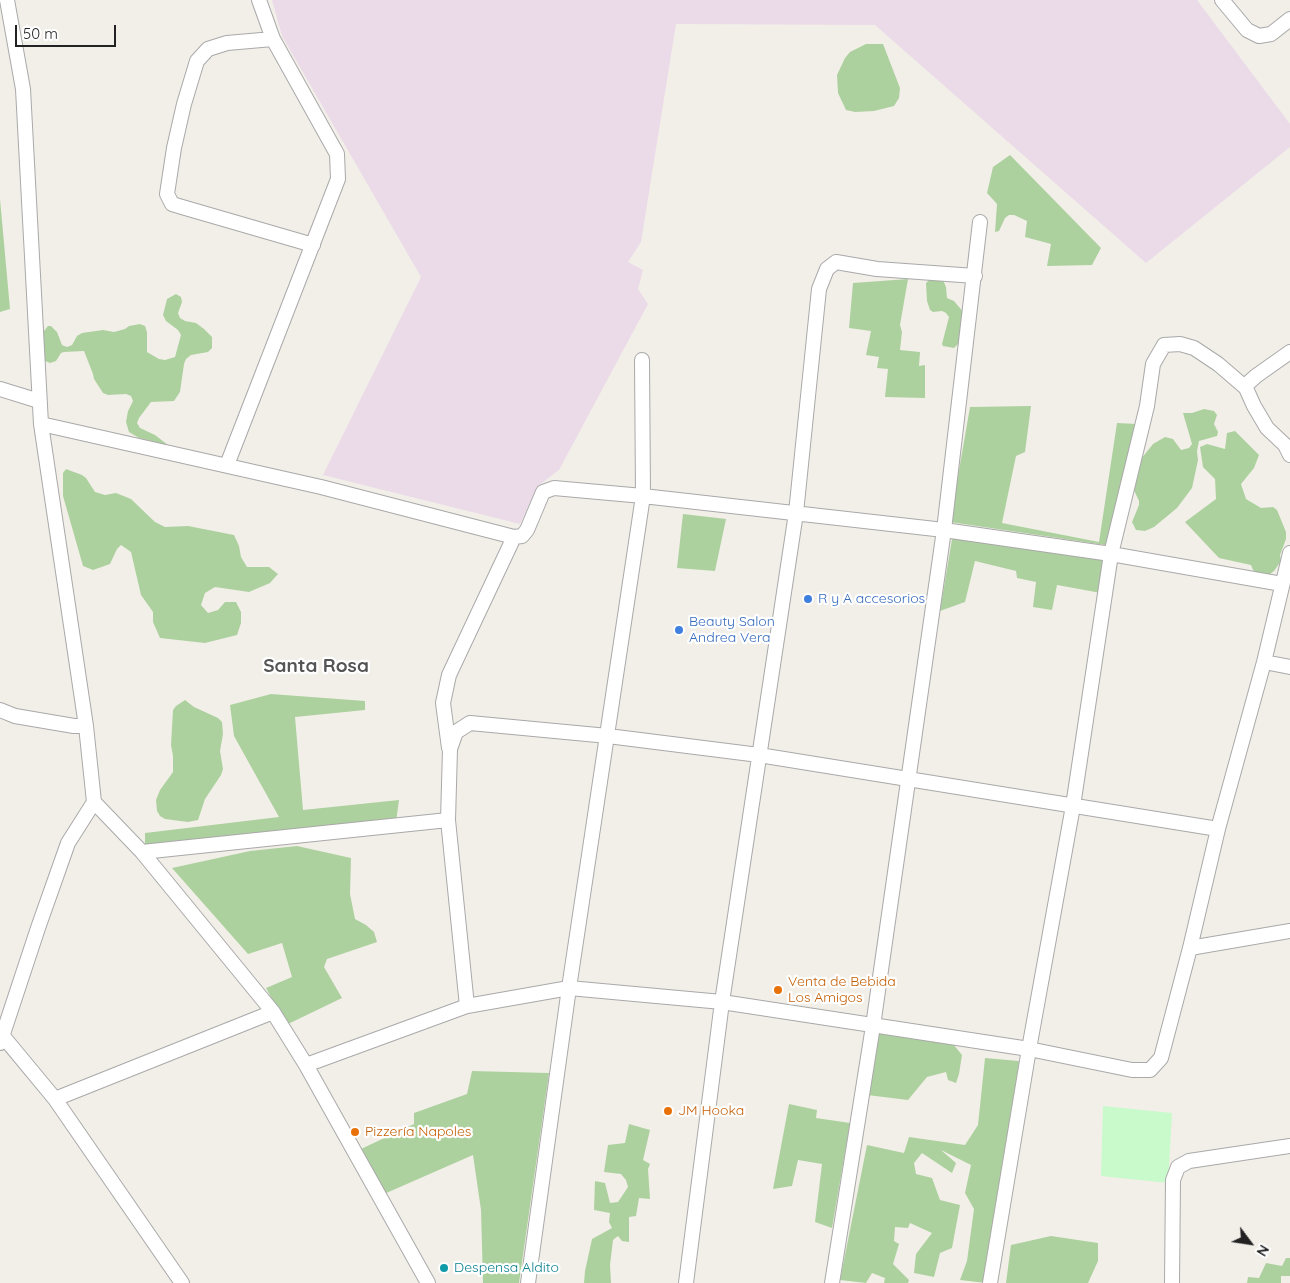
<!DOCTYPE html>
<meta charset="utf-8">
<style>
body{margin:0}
#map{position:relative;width:1290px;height:1283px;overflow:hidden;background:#f2efe9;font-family:Quicksand,sans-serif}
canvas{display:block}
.north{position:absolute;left:1225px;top:1218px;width:50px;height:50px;-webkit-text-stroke:4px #fff;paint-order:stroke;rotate:121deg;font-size:14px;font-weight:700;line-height:20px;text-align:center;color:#222}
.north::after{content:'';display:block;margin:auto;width:18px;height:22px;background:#222;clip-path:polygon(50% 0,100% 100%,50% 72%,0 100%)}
.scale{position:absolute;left:15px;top:25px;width:101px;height:22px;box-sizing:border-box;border:2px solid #222;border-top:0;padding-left:6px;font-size:15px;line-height:18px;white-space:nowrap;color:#222;-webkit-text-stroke:4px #fff;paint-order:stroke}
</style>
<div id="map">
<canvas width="1290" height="1283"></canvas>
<div class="north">N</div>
<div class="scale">50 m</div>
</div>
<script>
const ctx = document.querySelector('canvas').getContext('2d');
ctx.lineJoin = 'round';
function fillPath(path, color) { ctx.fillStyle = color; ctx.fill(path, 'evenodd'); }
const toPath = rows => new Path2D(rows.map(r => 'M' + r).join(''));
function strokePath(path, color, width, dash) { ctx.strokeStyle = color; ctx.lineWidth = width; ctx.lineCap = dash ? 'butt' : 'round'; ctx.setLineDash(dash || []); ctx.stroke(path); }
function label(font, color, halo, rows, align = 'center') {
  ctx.font = font + ' Quicksand,sans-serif'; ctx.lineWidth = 4.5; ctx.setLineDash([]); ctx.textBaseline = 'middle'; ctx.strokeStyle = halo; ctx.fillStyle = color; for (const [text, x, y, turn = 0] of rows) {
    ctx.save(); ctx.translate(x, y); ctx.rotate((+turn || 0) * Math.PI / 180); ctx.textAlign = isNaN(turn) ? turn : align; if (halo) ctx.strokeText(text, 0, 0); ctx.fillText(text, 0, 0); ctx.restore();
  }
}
fillPath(toPath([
 [272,0,1197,0,1290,124,1290,147,1146,263,875,25,676,24,641,242,628,262,643,270,638,289,648,304,559,470,538,486,520,524,323,475,421,277,282,36]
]), '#ebdbe8');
fillPath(toPath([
 [866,44,883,44,900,88,899,98,894,106,874,111,855,112,846,110,838,93,837,75,845,58,850,52],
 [1010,155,1101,248,1092,265,1047,266,1051,244,1025,237,1027,221,1014,215,1009,215,1005,218,999,231,995,232,997,204,987,193,993,167],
 [0,199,10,309,0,312],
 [908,279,900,325,902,332,900,350,920,352,919,366,925,365,925,398,885,397,888,369,877,368,879,357,866,355,871,331,849,328,853,283],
 [939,279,943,280,946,287,947,298,954,301,965,314,963,339,954,348,943,346,942,344,949,317,946,313,942,311,933,312,930,310,927,301,926,283,929,280],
 [176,294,181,297,182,302,178,313,180,318,185,321,196,323,204,329,212,337,212,348,208,352,191,355,186,359,184,364,180,392,174,401,151,402,139,418,137,423,140,428,155,435,168,445,139,438,129,432,126,422,128,411,133,401,131,396,126,394,108,395,103,393,94,379,93,374,84,351,64,352,61,353,56,361,50,363,45,361,43,353,44,331,48,326,51,326,57,332,62,345,67,347,72,345,77,336,82,333,103,330,114,332,125,329,129,326,140,324,145,326,147,332,147,352,159,359,165,360,175,357,181,335,178,330,166,321,163,315,167,299],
 [1031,406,1025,452,1016,456,1002,523,1099,542,1117,423,1137,424,1112,546,950,522,970,407],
 [1204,409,1214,411,1217,415,1214,424,1218,432,1217,436,1199,441,1197,451,1198,460,1192,488,1177,508,1154,527,1145,531,1136,530,1132,522,1139,505,1139,501,1133,488,1141,459,1153,444,1165,437,1173,439,1181,450,1189,448,1192,444,1183,413,1192,413],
 [1235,431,1259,455,1254,468,1241,484,1246,499,1261,508,1273,507,1277,510,1286,532,1286,539,1280,555,1281,561,1274,571,1270,574,1258,574,1253,570,1251,565,1219,558,1185,522,1216,499,1215,479,1203,467,1200,447,1207,444,1225,449,1227,433],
 [66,469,82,475,86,478,95,492,105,495,116,493,131,499,155,522,165,527,188,526,234,535,239,546,241,557,247,567,269,567,278,574,270,583,249,592,215,587,205,593,201,605,208,613,218,610,225,602,236,602,241,612,241,623,237,635,205,643,160,638,153,622,153,612,141,595,131,552,121,545,117,549,110,564,93,570,83,566,63,496,63,473],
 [683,514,726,519,715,571,677,568],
 [953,533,1108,554,1101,593,1057,585,1052,610,1033,607,1036,582,1017,578,1016,571,975,561,965,602,940,611],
 [271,694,365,701,365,710,295,717,303,810,399,800,396,822,145,847,145,833,279,817,234,736,230,705],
 [185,700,194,707,218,718,222,722,223,734,220,751,223,769,221,775,205,799,198,820,188,822,165,819,160,816,157,811,156,800,160,790,173,772,173,756,171,745,173,710,176,706],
 [297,846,351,858,350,894,355,919,366,925,374,932,377,942,327,959,324,967,342,998,286,1025,266,988,292,977,282,943,248,954,172,868,250,851],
 [875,1033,953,1044,962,1055,959,1074,956,1083,948,1080,946,1072,927,1077,908,1100,867,1095],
 [985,1058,1019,1061,986,1283,960,1280,967,1261,974,1209,965,1193,971,1165,941,1150,956,1163,952,1173,922,1153,914,1163,916,1174,932,1178,940,1200,960,1205,952,1248,940,1253,934,1277,914,1273,916,1254,932,1233,910,1223,908,1228,895,1227,894,1241,899,1244,893,1264,909,1280,908,1283,884,1283,885,1278,872,1273,866,1283,840,1280,867,1145,904,1153,909,1137,965,1145,978,1125],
 [472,1071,549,1073,519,1283,483,1283,481,1210,473,1155,384,1194,361,1149,414,1124,414,1113,467,1094],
 [789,1104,817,1110,816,1118,850,1123,832,1228,815,1222,822,1164,798,1160,792,1186,773,1189],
 [629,1124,650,1130,643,1160,650,1164,648,1169,650,1199,639,1198,636,1216,629,1217,629,1242,622,1241,618,1236,613,1240,610,1265,611,1283,584,1283,585,1271,592,1239,612,1228,609,1222,610,1213,594,1210,595,1181,605,1183,610,1203,618,1202,628,1187,626,1180,621,1174,604,1172,608,1145,625,1143],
 [1051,1236,1098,1243,1098,1261,1088,1283,1006,1283,1011,1245],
 [1286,1258,1290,1258,1290,1276,1281,1276,1281,1283,1247,1283,1248,1277,1259,1278,1266,1263,1282,1266]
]), '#add19e');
fillPath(toPath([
 [1103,1106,1172,1113,1168,1183,1101,1176]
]), '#c8facc');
const minor = toPath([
 [1222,0,1247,30,1259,36,1271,34,1290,19],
 [273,39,227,43,208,49,197,61,184,104,174,148,167,194,172,204,182,207,313,245],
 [1290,352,1256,376,1245,386,1254,406,1267,428,1285,445,1290,455],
 [0,389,39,401],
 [41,424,321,487,514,537,522,536,527,530,543,492,554,488,643,496,944,530,1111,554,1282,584],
 [227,465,338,179,337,154,273,39,259,0],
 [1264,662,1290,667],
 [0,710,15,716,74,726,86,726],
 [449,748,443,703,449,675,514,537],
 [94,802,142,852,273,1012,306,1065,428,1283],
 [142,852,448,820],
 [1190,948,1290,931],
 [467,1006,448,820,450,749,456,732,470,723,608,736,759,755,1218,829],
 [2,1035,55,1099,182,1283],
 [0,1043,38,928,68,843,94,802,86,726,41,424,23,89,7,0],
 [306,1065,467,1006,569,988,722,1002,1029,1049,1132,1070,1150,1070,1161,1058,1190,948,1218,829,1264,662,1290,553],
 [55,1099,273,1012],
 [528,1283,569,988,643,496,642,360],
 [686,1283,722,1002,796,513,819,289,827,269,836,262,877,269,975,276],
 [832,1283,873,1026,944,530,980,222],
 [990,1283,1029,1049,1073,806,1111,554,1147,406,1153,364,1164,345,1180,344,1194,348,1218,364,1246,388],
 [1172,1283,1173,1180,1178,1167,1189,1161,1290,1146]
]);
strokePath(minor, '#a9a9a9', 16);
strokePath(minor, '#fff', 14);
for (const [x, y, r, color] of [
 [808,599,5,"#3f7fe0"],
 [679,630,5,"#3f7fe0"],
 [778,990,5,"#e8710a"],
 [668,1111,5,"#e8710a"],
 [355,1132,5,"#e8710a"],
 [444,1268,5,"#0f9aa8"]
]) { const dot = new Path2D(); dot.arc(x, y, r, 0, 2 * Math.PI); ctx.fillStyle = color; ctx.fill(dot); strokePath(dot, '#fff', 2); }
label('14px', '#366cbe', '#fff', [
 ["R y A accesorios",818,599],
 ["Beauty Salon",689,622],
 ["Andrea Vera",689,638]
], 'left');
label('14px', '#c56008', '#fff', [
 ["Venta de Bebida",788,982],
 ["Los Amigos",788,998],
 ["JM Hooka",678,1111],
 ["Pizzería Napoles",365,1132]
], 'left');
label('14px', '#0d838f', '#fff', [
 ["Despensa Aldito",454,1268]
], 'left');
label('bold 19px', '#555', '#fff', [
 ["Santa Rosa",316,666]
]);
</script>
